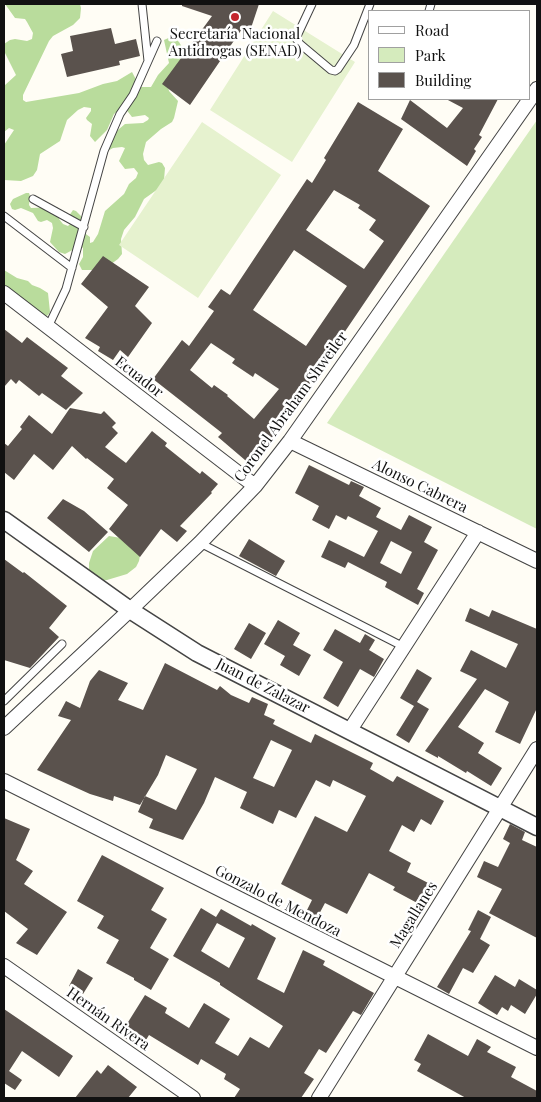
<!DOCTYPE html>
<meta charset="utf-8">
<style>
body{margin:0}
#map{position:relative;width:541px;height:1102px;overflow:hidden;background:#fffdf5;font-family:"Playfair Display",serif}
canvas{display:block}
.frame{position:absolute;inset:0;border:5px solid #111;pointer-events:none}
.legend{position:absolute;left:368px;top:10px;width:162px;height:90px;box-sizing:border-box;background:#fff;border:1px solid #a0a0a0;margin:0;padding:6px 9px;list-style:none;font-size:15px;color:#111}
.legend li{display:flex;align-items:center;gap:10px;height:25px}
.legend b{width:25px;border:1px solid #a0a0a0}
</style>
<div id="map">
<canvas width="541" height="1102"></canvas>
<div class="frame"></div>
<ul class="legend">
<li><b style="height:6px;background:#fff"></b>Road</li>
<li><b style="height:14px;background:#d5ebbd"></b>Park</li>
<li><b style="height:14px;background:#5a524d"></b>Building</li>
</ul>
</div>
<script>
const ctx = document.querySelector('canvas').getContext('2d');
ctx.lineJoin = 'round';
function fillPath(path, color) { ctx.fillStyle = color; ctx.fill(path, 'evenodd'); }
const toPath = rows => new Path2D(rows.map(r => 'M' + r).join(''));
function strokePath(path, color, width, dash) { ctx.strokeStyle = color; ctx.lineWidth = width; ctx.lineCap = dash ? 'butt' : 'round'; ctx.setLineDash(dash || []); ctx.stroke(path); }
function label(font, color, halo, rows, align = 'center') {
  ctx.font = font + ' "Playfair Display",serif'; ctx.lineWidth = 5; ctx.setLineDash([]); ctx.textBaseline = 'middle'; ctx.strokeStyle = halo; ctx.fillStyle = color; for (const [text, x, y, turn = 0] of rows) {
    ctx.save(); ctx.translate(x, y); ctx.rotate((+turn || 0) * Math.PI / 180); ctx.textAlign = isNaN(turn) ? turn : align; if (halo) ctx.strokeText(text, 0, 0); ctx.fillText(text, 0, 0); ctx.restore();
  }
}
fillPath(toPath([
 [537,120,537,529,327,423]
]), '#d5ebbd');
fillPath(toPath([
 [5,4,80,4,81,8,80,18,73,25,53,36,49,41,23,95,23,100,26,102,79,93,103,84,117,81,132,72,140,87,151,87,158,75,169,63,164,40,173,36,179,42,185,52,168,86,169,91,178,101,174,118,172,122,161,129,146,142,143,154,144,160,148,165,159,162,162,163,165,168,164,180,158,189,144,199,135,217,124,230,121,239,122,254,118,259,107,267,95,270,82,270,79,264,83,257,83,248,80,246,65,254,59,252,50,242,53,228,52,223,47,220,41,222,38,221,33,213,21,208,15,210,12,209,10,204,13,199,26,193,29,193,30,196,29,205,31,208,57,207,59,209,59,219,63,224,68,226,70,224,69,216,73,210,76,211,82,217,83,232,90,237,90,243,93,242,98,234,105,211,124,194,129,184,136,178,138,173,134,168,125,169,119,161,125,148,122,147,113,148,104,153,101,152,101,148,106,140,125,124,143,123,148,120,149,118,145,115,132,117,125,108,122,108,114,114,107,130,95,142,90,136,92,124,87,120,86,118,91,111,91,108,84,107,78,110,67,120,60,141,40,154,37,170,33,176,21,181,4,180,4,145,14,130,9,128,4,132,4,86,16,75,4,51,4,44,10,40,15,39,27,41,32,39,33,33,27,22,25,19,15,18],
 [4,270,17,278,28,281,32,285,40,288,48,293,50,312,48,315,43,318,4,303],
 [109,536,121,538,140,555,139,561,136,567,127,574,107,580,94,582,91,577,89,570,89,563,93,551]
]), '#b9dc9c');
fillPath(toPath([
 [273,11,355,62,292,162,210,110],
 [202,122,281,175,198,298,119,245]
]), '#e6f2cf');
fillPath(toPath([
 [182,4,259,4,251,28,244,26,190,105,162,84,212,16,182,6],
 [111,28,115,44,136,39,140,56,119,61,120,65,67,77,61,54,73,51,70,36],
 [446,99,498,99,479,135,482,137,474,149,476,151,467,166,401,119,410,100,447,128,463,108],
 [358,102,403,129,378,171,430,206,304,392,307,394,293,414,288,411,270,433,276,437,252,466,218,437,222,433,153,379,182,340,189,346,214,311,208,307,221,289,230,295,307,179,312,183,326,160,324,158],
 [334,190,360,205,358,208,376,220,369,230,384,241,364,269,306,230],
 [294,250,347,286,306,346,253,310],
 [211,343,235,359,232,363,253,377,255,373,279,389,254,419,227,396,228,395,214,385,212,388,190,370],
 [103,256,149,287,135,306,152,323,128,357,120,350,113,360,98,351,100,347,85,338,108,307,81,284],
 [4,329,22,343,27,337,68,368,61,376,83,393,66,410,42,393,39,396,19,380,16,384,11,379,4,387],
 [70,408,101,414,104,411,116,423,112,427,118,433,105,447,126,463,152,431,167,443,165,446,200,474,202,471,218,484,211,492,212,493,180,526,187,531,177,542,161,529,140,557,109,529,128,505,107,488,114,479,87,458,86,459,72,446,53,470,34,454,14,480,4,472,4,443,8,446,22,429,20,427,29,415,52,434],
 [309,465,349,485,351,481,364,487,359,496,381,508,376,517,401,530,409,515,432,527,424,542,438,550,417,589,424,593,418,605,385,587,387,582,348,562,345,568,321,557,329,540,364,557,378,531,348,516,346,520,336,515,329,529,312,520,319,506,295,493],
 [391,541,412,552,401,574,380,563],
 [63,499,84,511,108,532,89,552,47,518],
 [249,539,285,561,276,576,239,556],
 [4,559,23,573,24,572,67,606,49,628,59,637,30,668,4,660],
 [470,608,489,617,492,610,537,629,537,708,520,744,495,732,509,702,485,689,458,727,484,743,478,753,502,768,491,786,467,771,466,773,438,756,438,758,425,751,477,679,460,671,471,650,506,668,518,644,465,621],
 [278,620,300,633,293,645,311,655,299,676,280,665,285,656,264,644],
 [249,623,266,633,251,659,234,649],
 [335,629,360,643,365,634,375,640,369,650,384,659,374,677,360,669,338,707,323,698,343,662,323,650],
 [165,663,217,690,220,686,231,695,249,703,252,697,268,704,264,715,275,720,273,724,311,743,315,734,373,763,370,769,393,782,397,776,444,801,431,825,421,819,414,832,402,825,389,851,411,863,407,872,432,885,421,905,393,890,395,887,369,873,347,914,325,903,317,918,306,912,312,900,281,884,315,816,347,832,366,796,333,780,330,787,316,780,296,818,279,810,273,824,240,808,247,792,215,777,204,803,183,840,149,828,153,819,138,812,145,796,176,810,197,769,166,755,158,775,140,805,114,796,113,801,90,794,37,770,71,720,58,716,66,701,80,708,90,681,99,670,128,683,118,700,143,710],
 [271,740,292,750,274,787,253,778],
 [417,669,432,678,417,702,429,709,409,743,396,735,414,706,400,698],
 [4,818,30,829,16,860,33,871,24,884,67,912,37,955,16,943,28,929,4,911],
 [510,824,525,832,522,840,537,847,537,938,489,913,502,889,477,877,484,861,498,867,510,843,503,839],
 [102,855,164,888,151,910,167,919,150,948,169,959,151,990,134,980,134,978,106,963,119,940,97,928,104,916,77,901],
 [201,908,216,917,221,909,251,926,252,924,276,938,257,979,284,993,303,950,325,961,323,965,374,993,361,1015,353,1011,326,1053,319,1049,304,1073,314,1079,301,1098,234,1098,240,1089,224,1079,226,1074,201,1059,198,1065,149,1035,141,1048,120,1035,145,995,167,1008,165,1013,189,1028,204,1003,230,1019,215,1043,238,1056,250,1037,269,1048,283,1026,220,985,220,983,173,956],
 [217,923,245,938,229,968,201,951],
 [478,910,491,917,480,939,490,945,473,973,463,968,449,994,437,987,471,931,468,930],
 [78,969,93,978,83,994,69,986],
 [495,975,515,987,519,979,537,990,537,994,525,1014,511,1005,508,1011,502,1007,497,1015,478,1003],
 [4,1009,73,1056,59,1077,22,1051,9,1071,22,1080,15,1090,4,1083],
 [428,1034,468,1056,477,1039,491,1047,487,1052,516,1067,511,1077,537,1091,537,1098,466,1098,417,1071,421,1064,414,1060],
 [108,1065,137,1087,128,1098,75,1098,97,1070,101,1074]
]), '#5a524d');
const service = toPath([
 [142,4,148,61],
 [312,4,297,36,297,40,300,44,331,70,335,71,338,69,354,45,370,4],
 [429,11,431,4],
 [33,199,84,227],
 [4,216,72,268],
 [48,327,66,289,104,151,120,114,133,95,157,41],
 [200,543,404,647],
 [4,701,62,644]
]);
const minor = toPath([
 [4,293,255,486],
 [290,441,537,561],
 [4,728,130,610,200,543,255,486,290,441,537,89],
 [350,730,478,532],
 [4,781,537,1048],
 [4,966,193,1098],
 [319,1098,537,749]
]);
const tertiary = toPath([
 [4,520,130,610,197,653,537,827]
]);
strokePath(service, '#444', 9);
strokePath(minor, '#444', 16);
strokePath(tertiary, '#444', 19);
strokePath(service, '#fff', 7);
strokePath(minor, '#fff', 14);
strokePath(tertiary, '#fff', 16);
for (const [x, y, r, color] of [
 [235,17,5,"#c4262e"]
]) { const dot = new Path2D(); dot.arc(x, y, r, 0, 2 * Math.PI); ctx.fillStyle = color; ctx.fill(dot); strokePath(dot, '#fff', 2); }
label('15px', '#111', '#fff', [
 ["Secretaría Nacional",235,34],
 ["Antidrogas (SENAD)",235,51]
]);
label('15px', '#111', '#fff', [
 ["Ecuador",139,377,38],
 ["Coronel Abraham Shweiler",291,407,-54],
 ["Alonso Cabrera",420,486,26],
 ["Juan de Zalazar",263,686,27],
 ["Gonzalo de Mendoza",278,901,27],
 ["Magallanes",414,915,-58],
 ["Hernán Rivera",108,1019,35]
]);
</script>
